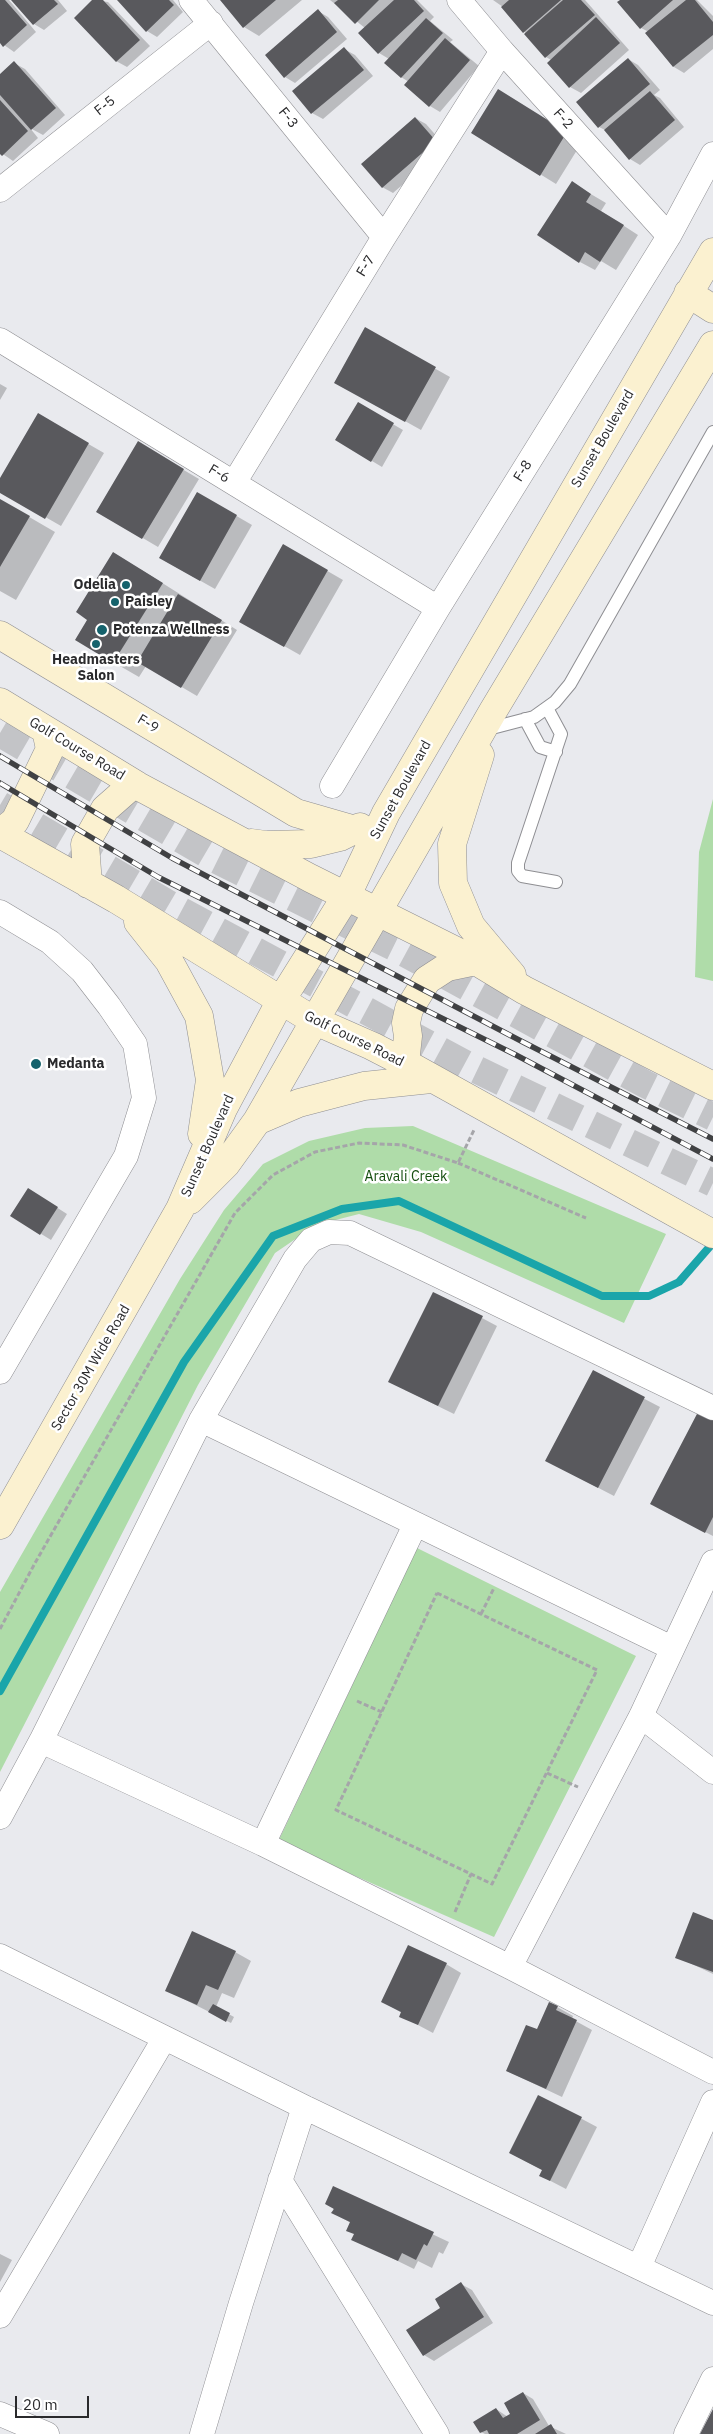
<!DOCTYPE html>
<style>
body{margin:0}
#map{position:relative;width:713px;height:2434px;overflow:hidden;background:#e9eaee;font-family:"IBM Plex Sans",sans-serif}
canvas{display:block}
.scale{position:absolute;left:15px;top:2396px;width:74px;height:22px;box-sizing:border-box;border:2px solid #2a2a2c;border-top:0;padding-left:6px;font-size:15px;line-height:18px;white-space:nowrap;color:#2a2a2c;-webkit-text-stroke:4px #fff;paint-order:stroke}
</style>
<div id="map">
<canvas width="713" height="2434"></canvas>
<div class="scale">20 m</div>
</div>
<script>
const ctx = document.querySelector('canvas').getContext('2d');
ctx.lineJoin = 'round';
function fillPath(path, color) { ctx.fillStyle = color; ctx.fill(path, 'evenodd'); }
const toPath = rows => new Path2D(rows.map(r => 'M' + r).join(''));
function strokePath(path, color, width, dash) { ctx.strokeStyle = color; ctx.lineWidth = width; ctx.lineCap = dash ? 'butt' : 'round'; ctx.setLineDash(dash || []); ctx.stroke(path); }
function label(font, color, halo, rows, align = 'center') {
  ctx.font = font + ' "IBM Plex Sans",sans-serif'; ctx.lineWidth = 5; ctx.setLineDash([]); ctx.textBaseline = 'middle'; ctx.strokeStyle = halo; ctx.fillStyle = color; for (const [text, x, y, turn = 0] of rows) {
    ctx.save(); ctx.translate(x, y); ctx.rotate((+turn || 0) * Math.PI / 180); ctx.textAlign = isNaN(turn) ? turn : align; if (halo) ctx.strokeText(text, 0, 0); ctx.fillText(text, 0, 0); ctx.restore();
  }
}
fillPath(toPath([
 [713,799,713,981,695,977,699,852],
 [413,1126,666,1234,624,1323,421,1232,359,1214,316,1225,275,1253,198,1385,0,1772,0,1592,180,1279,224,1210,263,1164,309,1141,365,1128],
 [417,1548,636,1656,494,1937,278,1842]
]), '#afdca9');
fillPath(toPath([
 [0,0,9,0,36,32,14,52,0,42],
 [13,0,58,0,67,11,44,30,34,24],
 [94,0,108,2,150,46,127,67,116,61],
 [118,0,173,0,183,12,157,37,147,31],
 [222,0,302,0,259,36,244,27],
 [330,0,417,0,434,17,430,21,453,40,450,42,479,66,440,112,430,106,409,82,401,77,389,59,379,53,365,28],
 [493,0,585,0,629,50,581,93,570,87,548,63,551,60,546,57,503,7],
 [622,0,697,0,713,16,713,49,684,73,674,67,647,34,649,32,641,28],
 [318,11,328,17,347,39,295,83,285,77],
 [344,49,355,55,373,76,323,119,312,113,294,92],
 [628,59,638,65,660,90,654,95,660,98,684,127,640,165,630,159,605,130,599,127],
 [14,63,25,69,65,115,43,135,30,128,38,138,13,161,0,152,0,76],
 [498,91,582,142,556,184,472,132],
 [415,118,426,124,446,147,393,193,382,187],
 [572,183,606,203,601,211,638,235,616,270,601,261,595,270,580,262],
 [365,329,450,377,421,430,335,382],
 [0,384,7,388,0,400],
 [358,404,403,430,382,467,337,440],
 [38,415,104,453,61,526,0,491,0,481],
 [138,443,199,479,158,547,97,511],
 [197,493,252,525,215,589,160,558],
 [0,500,55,532,16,600,0,591],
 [284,546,343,580,300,655,240,621],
 [140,569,237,630,197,696,146,666,139,677,113,662,89,619],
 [39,1196,67,1214,51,1240,12,1216],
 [482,1318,497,1326,454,1414,405,1390],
 [593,1372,660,1407,614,1496,562,1469],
 [713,1421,713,1536,666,1512],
 [713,1921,713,1974,677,1957],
 [235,1952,251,1961,234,1998,222,1993,216,2007,234,2017,231,2023,166,1990],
 [446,1964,461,1973,433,2033,401,2016,402,2013,383,2002],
 [550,2003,573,2016,572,2019,592,2030,562,2097,507,2071,538,2031],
 [539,2096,597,2127,566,2189,541,2176,544,2171,510,2153],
 [334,2188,449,2242,443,2254,439,2252,432,2268,418,2261,414,2269,353,2239,355,2235,351,2223,333,2213],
 [0,2254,12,2260,0,2282],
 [461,2284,472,2290,493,2323,434,2361,424,2355,442,2308],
 [523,2393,533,2399,549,2426,566,2434,485,2434,481,2432,496,2409,508,2417,512,2414]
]), '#0003');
strokePath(toPath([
 [0,1691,184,1362,273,1236,342,1209,399,1201,602,1296,649,1296,679,1282,713,1243]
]), '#1aa5aa', 8);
fillPath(toPath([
 [0,0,5,0,27,25,3,47,0,43],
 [11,0,54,0,58,4,33,25],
 [92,0,103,0,140,40,116,62,74,18],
 [117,0,169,0,174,5,146,32],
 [220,0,276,0,243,28],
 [338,0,379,0,355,24,334,3],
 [394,0,414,0,424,11,378,54,358,33],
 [509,0,561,0,523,33,501,7],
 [563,0,581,0,595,15,545,58,524,34],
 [620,0,673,0,640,29,617,2],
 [686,0,695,0,713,22,713,35,673,67,645,33],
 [318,9,337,32,284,78,265,55],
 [596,17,620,43,569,88,547,63],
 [426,18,443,33,401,78,384,63],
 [445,38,470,60,429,107,404,85],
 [344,47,364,70,311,114,292,91],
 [628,58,650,84,598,128,576,102],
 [14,61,56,108,31,130,0,95,0,74],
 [498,89,567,132,540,176,471,133],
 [650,91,675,120,629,160,604,130],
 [0,100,28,131,2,156,0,154],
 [415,117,436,141,382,188,361,164],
 [572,181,591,194,586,202,624,225,600,262,585,252,579,263,537,235],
 [365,327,436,367,405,422,334,383],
 [358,402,394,423,371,462,335,440],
 [38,413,89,443,45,519,0,493,0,478],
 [138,441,184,469,142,539,96,512],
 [197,492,237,515,200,581,159,558],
 [0,499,30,516,0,567],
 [283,544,328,570,284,647,239,622],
 [113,552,163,583,113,663,75,640,87,620,76,612],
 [178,594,222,620,181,688,137,662],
 [28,1188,58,1207,40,1235,10,1216],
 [433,1292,483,1316,438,1406,388,1382],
 [593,1370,645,1397,598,1488,545,1461],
 [698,1412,713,1420,713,1517,705,1533,650,1504],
 [693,1912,713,1920,713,1972,675,1958],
 [192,1931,236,1951,218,1990,206,1985,197,2005,165,1991],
 [408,1945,447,1963,418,2025,399,2017,401,2012,381,2002],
 [549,2002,558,2006,556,2010,577,2020,546,2089,506,2071,526,2025,537,2029],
 [213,2004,230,2013,226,2022,208,2012],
 [538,2095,582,2117,550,2181,539,2176,542,2170,509,2153],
 [333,2186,434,2232,427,2246,424,2244,416,2260,402,2253,398,2261,351,2240,354,2234,346,2231,350,2222,331,2213,334,2209,325,2204],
 [461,2282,484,2317,423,2356,406,2330,440,2308,435,2299],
 [523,2392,540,2420,517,2434,489,2434,487,2430,480,2433,473,2422,496,2408,503,2418,510,2414,504,2403],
 [713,2409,713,2434,700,2434],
 [551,2424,557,2434,535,2434]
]), '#59595d');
strokePath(toPath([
 [0,733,217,860,394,947,645,1084,713,1117],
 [0,805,170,905,465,1064,713,1183]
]), '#c3c4c7', 28, [28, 14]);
const lane = toPath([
 [547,708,561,734,518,863,518,871,522,876,556,882],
 [525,719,540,747,556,752],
 [488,729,534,717,555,702,570,684,713,432]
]);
const street = toPath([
 [191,0,384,237],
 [459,0,502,51,669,236],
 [0,190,211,23],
 [0,340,438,608],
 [234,483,384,237,502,51],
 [332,786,438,608,669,236,713,154],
 [0,912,50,942,82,971,109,1006,135,1044,144,1098,126,1156,0,1372],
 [201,1420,672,1648],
 [641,1716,713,1772],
 [41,1741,263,1844,510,1967,713,2072],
 [0,1817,41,1741,201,1420,295,1259,311,1240,329,1232,350,1233,713,1408],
 [263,1844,415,1525],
 [0,1956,304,2107,713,2303],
 [510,1967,641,1716,713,1562],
 [280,2180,437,2434],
 [639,2267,713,2102],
 [0,2316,164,2039],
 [0,2414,47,2434],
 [202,2434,241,2303,304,2107],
 [686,2434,713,2379]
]);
const secondary = toPath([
 [688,293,713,309],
 [0,635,296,813,355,830],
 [0,702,138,786,310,878,476,961,524,990,713,1086],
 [480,755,452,844,453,883,471,926,512,975],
 [0,833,15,821,50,749,46,730],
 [0,834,116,899,313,1020,372,1046,405,1063,713,1234],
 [251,843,266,845,311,844,340,837,360,827],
 [88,884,85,844,105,809,130,787,138,786],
 [138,922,169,961,199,1016,210,1080,202,1134],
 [405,1063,408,1036,406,1023,409,1009,427,980,447,967,476,961],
 [257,1121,299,1103,364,1086,431,1079],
 [190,1200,226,1164,257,1121,493,711,713,345],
 [0,1525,180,1209,223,1109,280,1002,347,895,386,813,713,252]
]);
strokePath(lane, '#8e8e92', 14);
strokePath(street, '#8e8e92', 25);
strokePath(secondary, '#8e8e92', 29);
strokePath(toPath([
 [458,1163,586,1218],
 [437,1593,597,1670,492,1884,336,1810,437,1593],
 [481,1614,494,1588],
 [0,1629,35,1563,235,1213,273,1175,315,1152,359,1143,403,1145,458,1163,474,1130],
 [357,1701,382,1712],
 [547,1773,578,1787],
 [455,1912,471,1874]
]), '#a5a5a9', 3, [5, 2.5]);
strokePath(lane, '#fff', 12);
strokePath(street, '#fff', 24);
strokePath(secondary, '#fbf1d0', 28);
const rail = toPath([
 [0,756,172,858,521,1041,713,1139],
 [0,783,158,877,516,1055,713,1159]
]);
strokePath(rail, '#404143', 5.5);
strokePath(rail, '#fff', 4, [11]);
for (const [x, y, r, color] of [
 [126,585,5,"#15626c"],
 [115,602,5,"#15626c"],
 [102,630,6,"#15626c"],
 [96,644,5,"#15626c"],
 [36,1064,6,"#15626c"]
]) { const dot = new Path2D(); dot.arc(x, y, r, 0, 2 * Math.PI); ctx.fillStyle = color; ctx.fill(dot); strokePath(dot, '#fff', 2); }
label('14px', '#2a2a2c', '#fff', [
 ["F-5",105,106,-39],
 ["F-3",288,118,51],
 ["F-2",563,119,48],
 ["F-7",366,266,-59],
 ["Sunset Boulevard",603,439,-60],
 ["F-8",523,471,-58],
 ["F-6",219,474,31],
 ["F-9",148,724,31],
 ["Golf Course Road",77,749,31],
 ["Sunset Boulevard",401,790,-61],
 ["Golf Course Road",354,1039,26],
 ["Sunset Boulevard",208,1146,-66],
 ["Sector 30M Wide Road",91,1368,-60]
]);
label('bold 14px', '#2a2a2c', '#fff', [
 ["Odelia",116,585,"right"],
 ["Paisley",125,602],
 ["Potenza Wellness",113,630],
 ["Headmasters",96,660,"center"],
 ["Salon",96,676,"center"],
 ["Medanta",47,1064]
], 'left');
label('14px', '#164f10', '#fff', [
 ["Aravali Creek",406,1177]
]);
</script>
